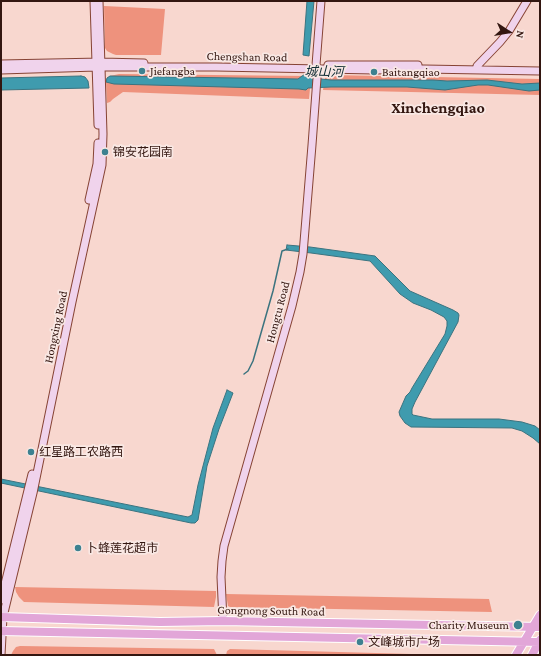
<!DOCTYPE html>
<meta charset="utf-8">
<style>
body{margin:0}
#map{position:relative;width:541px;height:656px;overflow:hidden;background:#f8d7cf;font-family:"Crimson Pro",serif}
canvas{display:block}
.frame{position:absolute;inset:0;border:2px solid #331610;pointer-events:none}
.north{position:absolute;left:489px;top:12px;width:40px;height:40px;-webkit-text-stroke:3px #f9e8e4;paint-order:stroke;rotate:102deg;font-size:11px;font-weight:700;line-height:16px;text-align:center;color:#331610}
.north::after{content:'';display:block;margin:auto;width:14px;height:18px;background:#331610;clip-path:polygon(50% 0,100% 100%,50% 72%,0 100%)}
</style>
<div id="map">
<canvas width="541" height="656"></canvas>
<div class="frame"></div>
<div class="north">N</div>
</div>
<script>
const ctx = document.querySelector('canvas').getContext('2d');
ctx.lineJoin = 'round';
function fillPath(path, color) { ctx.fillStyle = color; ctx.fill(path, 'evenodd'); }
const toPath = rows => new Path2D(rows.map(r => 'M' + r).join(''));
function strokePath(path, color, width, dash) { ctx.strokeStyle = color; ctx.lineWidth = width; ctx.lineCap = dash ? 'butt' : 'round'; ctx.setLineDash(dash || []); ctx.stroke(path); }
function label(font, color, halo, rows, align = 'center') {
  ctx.font = font + ' "Crimson Pro","Noto Sans SC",serif'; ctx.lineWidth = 3.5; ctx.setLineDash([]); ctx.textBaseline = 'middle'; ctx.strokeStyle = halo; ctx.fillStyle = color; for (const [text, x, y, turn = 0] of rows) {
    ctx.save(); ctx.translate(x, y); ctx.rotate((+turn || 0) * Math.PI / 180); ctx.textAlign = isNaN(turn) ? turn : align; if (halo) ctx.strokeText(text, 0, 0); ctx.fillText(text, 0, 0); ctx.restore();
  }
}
fillPath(toPath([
 [104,6,165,9,161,55,116,55,113,54,107,51,105,48,105,44],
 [119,74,308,76,311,78,309,99,123,92,113,99,110,102,107,103,106,82,107,78,110,76],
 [329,75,540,79,540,95,323,90,325,78],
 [15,587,216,591,216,597,214,607,24,602,19,597,16,592],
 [226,594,489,599,492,612,230,607,228,606],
 [20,646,214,649,217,655,11,655,13,651,16,647],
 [230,649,448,655,226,655,227,651]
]), '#ee927d');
const water = toPath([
 [307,1,314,1,309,56,303,55,307,1],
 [304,75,308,76,311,78,331,80,433,80,447,81,487,80,522,84,540,83,540,90,529,91,488,85,478,85,445,90,407,87,331,87,308,88,306,90,299,89,114,84,106,82,107,78,110,76,298,79,302,76,304,75],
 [81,76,85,77,88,81,89,88,1,90,1,78,81,76],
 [287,245,310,247,375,256,410,291,453,310,458,313,459,315,458,322,415,402,412,409,412,414,413,415,432,419,499,419,522,422,535,426,540,430,540,444,533,438,522,431,512,428,411,427,405,423,400,416,399,412,406,396,410,392,412,388,445,334,447,326,447,321,444,317,431,310,413,303,400,294,370,261,311,253,286,250,287,245],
 [227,390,233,393,219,429,207,466,198,520,195,523,191,523,1,483,1,479,188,517,192,515,198,485,213,428,227,390]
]);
fillPath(water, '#3f9bae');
strokePath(water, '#3b737f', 1);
strokePath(toPath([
 [244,374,248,371,253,361,273,291,282,251,288,249]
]), '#3b737f', 1.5);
const secondary = toPath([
 [94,1,98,125],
 [1,64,101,62,144,63],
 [328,65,418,65],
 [1,70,96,67,216,67,375,70,424,69,540,71],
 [477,70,477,66,500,42,509,31,527,1],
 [89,200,97,164,98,143],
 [1,600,32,474],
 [223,621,221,577,222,561,224,546,292,306,300,272,303,254,312,145,317,78,316,65,321,1],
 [1,655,3,617,33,493,72,302,102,165,103,134,99,1]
]);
const primary = toPath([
 [1,617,160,622,223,621,540,627],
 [1,631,540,642],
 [516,655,540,615],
 [532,655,540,640]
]);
strokePath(secondary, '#864334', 9);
strokePath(primary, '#fff', 10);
strokePath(secondary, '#f0d3ec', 7);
strokePath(primary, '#e2a6d8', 8);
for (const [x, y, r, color] of [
 [142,71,4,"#3d8190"],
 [374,72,4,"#3d8190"],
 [105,152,4,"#3d8190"],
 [31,452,4,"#3d8190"],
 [78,548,4,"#3d8190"],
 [518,625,5,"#3d8190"],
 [360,642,4,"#3d8190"]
]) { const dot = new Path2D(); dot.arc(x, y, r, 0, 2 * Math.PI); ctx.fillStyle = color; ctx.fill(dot); strokePath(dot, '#f9e8e4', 1.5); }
label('12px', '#331610', '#f9e8e4', [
 ["Chengshan Road",247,57,1],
 ["Hongtu Road",278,312,-75],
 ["Hongxing Road",56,327,-78],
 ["Gongnong South Road",271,611,1]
]);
label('12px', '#331610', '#f9e8e4', [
 ["Jiefangba",150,71],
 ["Baitangqiao",382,72],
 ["锦安花园南",113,152],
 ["红星路工农路西",39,452],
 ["卜蜂莲花超市",86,548],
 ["Charity Museum",509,625,"right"],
 ["文峰城市广场",368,642]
], 'left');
label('italic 13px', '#122e35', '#f9e8e4', [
 ["城山河",324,72,1]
]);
label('bold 16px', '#331610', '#f9e8e4', [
 ["Xinchengqiao",438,108]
]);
</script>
